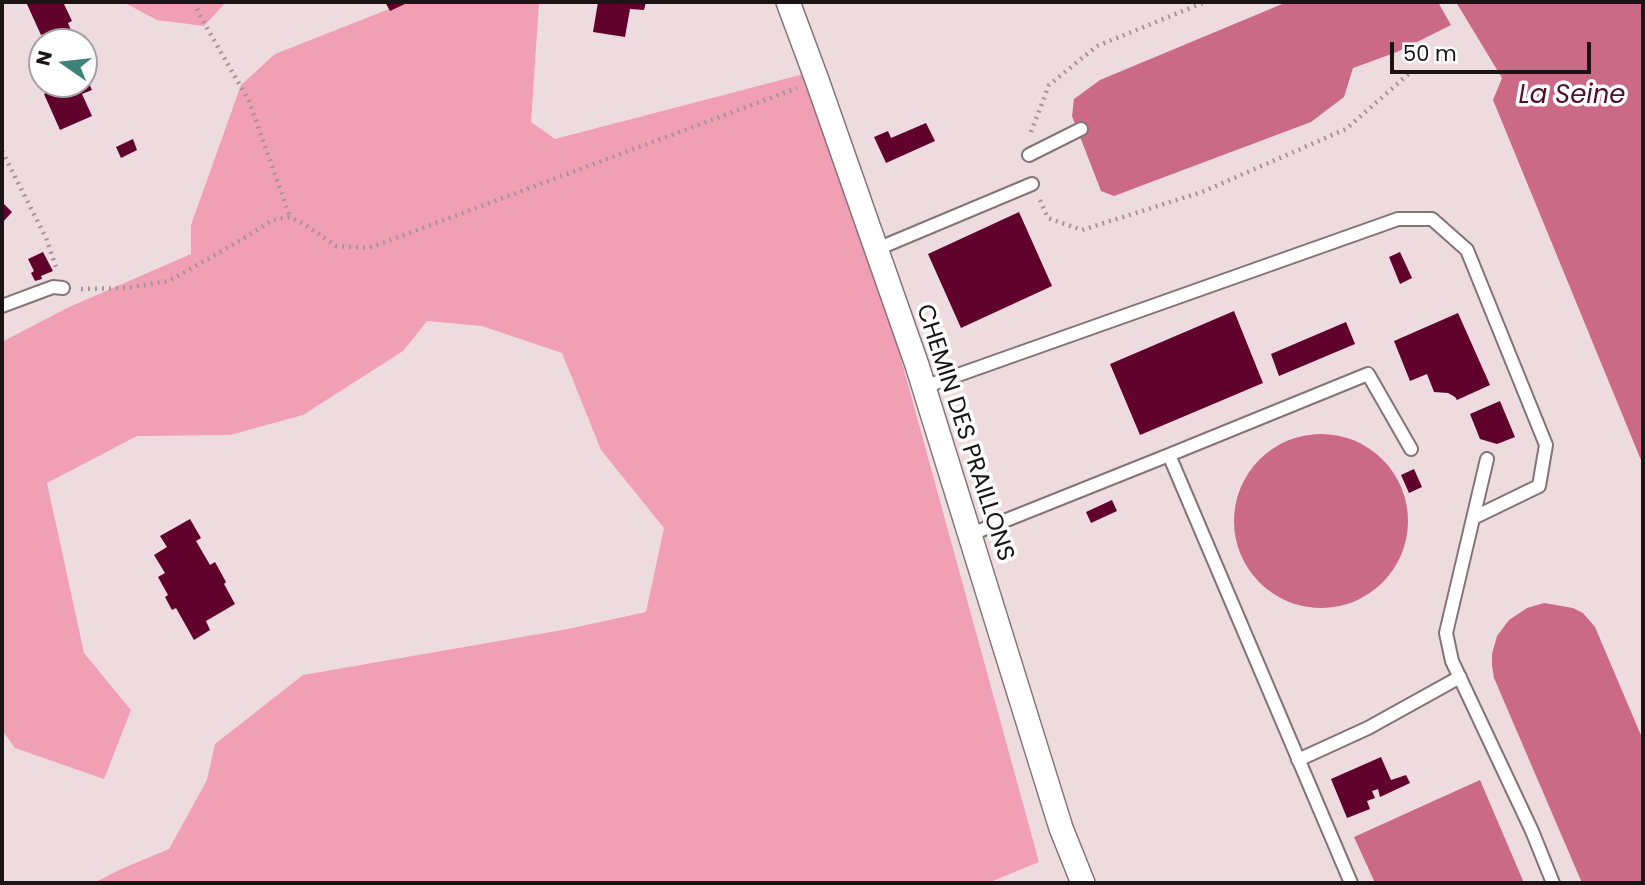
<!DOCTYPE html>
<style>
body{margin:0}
#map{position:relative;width:1645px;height:885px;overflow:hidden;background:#eedbdf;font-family:Poppins,sans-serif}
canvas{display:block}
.frame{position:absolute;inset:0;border:4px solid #1b1416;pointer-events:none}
.north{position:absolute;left:28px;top:28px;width:70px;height:70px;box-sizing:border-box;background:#fff;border:2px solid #a4a1a2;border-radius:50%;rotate:284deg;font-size:19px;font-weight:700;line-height:28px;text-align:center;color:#1b1416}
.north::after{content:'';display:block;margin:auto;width:24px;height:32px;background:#3e8379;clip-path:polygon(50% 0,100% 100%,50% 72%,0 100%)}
.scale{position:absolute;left:1390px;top:42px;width:201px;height:32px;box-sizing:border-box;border:4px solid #1b1416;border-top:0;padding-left:9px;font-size:21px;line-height:24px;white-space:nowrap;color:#1b1416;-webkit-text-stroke:5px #fff;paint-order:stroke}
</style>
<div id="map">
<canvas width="1645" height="885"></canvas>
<div class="frame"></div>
<div class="north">N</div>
<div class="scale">50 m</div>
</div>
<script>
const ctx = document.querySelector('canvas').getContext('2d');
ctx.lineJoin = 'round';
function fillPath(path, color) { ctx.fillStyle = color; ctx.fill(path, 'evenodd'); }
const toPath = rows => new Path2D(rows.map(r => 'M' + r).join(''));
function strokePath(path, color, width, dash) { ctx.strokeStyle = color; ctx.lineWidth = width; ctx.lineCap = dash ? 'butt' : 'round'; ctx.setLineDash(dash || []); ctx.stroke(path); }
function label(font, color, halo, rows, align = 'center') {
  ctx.font = font + ' Poppins,sans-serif'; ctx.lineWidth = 7; ctx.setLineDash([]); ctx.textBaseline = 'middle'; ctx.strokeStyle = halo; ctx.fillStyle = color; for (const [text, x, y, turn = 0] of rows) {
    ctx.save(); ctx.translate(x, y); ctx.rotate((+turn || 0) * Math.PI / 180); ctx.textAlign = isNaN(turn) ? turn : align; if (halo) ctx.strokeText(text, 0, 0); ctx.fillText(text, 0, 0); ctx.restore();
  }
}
fillPath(toPath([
 [123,2,226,2,204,26,157,20],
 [407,2,539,2,531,122,555,139,804,74,890,319,1039,862,988,883,94,883,119,870,169,849,207,780,215,744,303,675,568,629,646,612,664,528,601,450,562,353,482,326,427,321,403,351,303,415,230,435,137,436,47,483,84,653,131,710,104,779,15,748,2,730,2,342,67,308,191,254,191,225,241,85,275,54]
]), '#f19fb4');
fillPath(toPath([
 [1287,2,1438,2,1451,25,1397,52,1353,68,1344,97,1311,122,1114,196,1101,191,1072,116,1074,99,1100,80],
 [1456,2,1643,2,1643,465,1493,100,1502,78],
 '1234 521a87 87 0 1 1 174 0a87 87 0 1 1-174 0Z',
 [1544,603,1573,608,1583,613,1595,627,1643,740,1643,883,1582,883,1494,678,1492,666,1492,654,1497,636,1509,620,1527,608],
 [1480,780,1524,883,1375,883,1354,837]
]), '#cb6a86');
fillPath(toPath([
 [26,2,70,2,64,4,72,21,68,23,74,37,62,42,47,42,44,34,41,35],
 [385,2,409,2,390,11],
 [598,2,646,2,644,10,630,9,625,37,593,32],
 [84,72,92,90,82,94,92,116,60,130,44,94,66,84,84,84],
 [926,123,935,141,886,163,874,137,888,131,891,138],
 [133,139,137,150,121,158,116,147],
 [3,203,12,212,2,223,2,205],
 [1019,212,1052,286,961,328,928,254],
 [43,252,53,271,41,276,42,279,35,281,31,273,34,271,28,259],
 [1400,252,1412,278,1400,284,1389,257],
 [1234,311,1263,383,1140,435,1110,364],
 [1458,313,1490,385,1457,400,1455,397,1448,393,1434,392,1427,374,1410,381,1394,341],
 [1346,322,1355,344,1279,376,1271,354],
 [1500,401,1515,437,1497,444,1480,439,1470,414],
 [1414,469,1422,487,1409,493,1401,475],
 [1112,500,1117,511,1091,523,1086,512],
 [190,519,201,538,196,541,210,565,215,562,226,582,224,584,235,604,206,621,210,630,194,640,176,608,172,610,165,597,168,595,158,577,165,573,154,555,167,547,160,536],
 [1381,757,1391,780,1406,775,1410,783,1380,797,1378,789,1372,791,1375,798,1367,801,1370,809,1347,818,1331,779]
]), '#61022d');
const service = toPath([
 [1029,155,1081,129],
 [877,249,1032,184],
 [2,306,53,287,63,288],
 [924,387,1398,219,1432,219,1467,250,1546,445,1539,486,1473,518],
 [1487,459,1446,633,1452,661,1532,831,1553,883],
 [969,535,1169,455],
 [1298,760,1368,728,1460,677],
 [1351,883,1169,455,1368,374,1411,449]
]);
const minor = toPath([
 [788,2,817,80,917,365,1061,828,1083,883]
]);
strokePath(service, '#847377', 16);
strokePath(minor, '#847377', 26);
strokePath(toPath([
 [195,2,199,14,249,101,290,217],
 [1031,132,1049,85,1097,46,1205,2],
 [2,151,46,238,57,270],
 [1040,200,1048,218,1082,230,1202,192,1346,129,1412,71],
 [81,289,127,288,169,281,236,243,273,220,290,217,304,224,336,246,369,248,797,88]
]), '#a49598', 4.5, [2, 5]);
strokePath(service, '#fff', 12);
strokePath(minor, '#fff', 23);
label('24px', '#1b1416', '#fff', [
 ["CHEMIN DES PRAILLONS",964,433,72]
]);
label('italic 26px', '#4f1127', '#fff', [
 ["La Seine",1572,96]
]);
</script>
